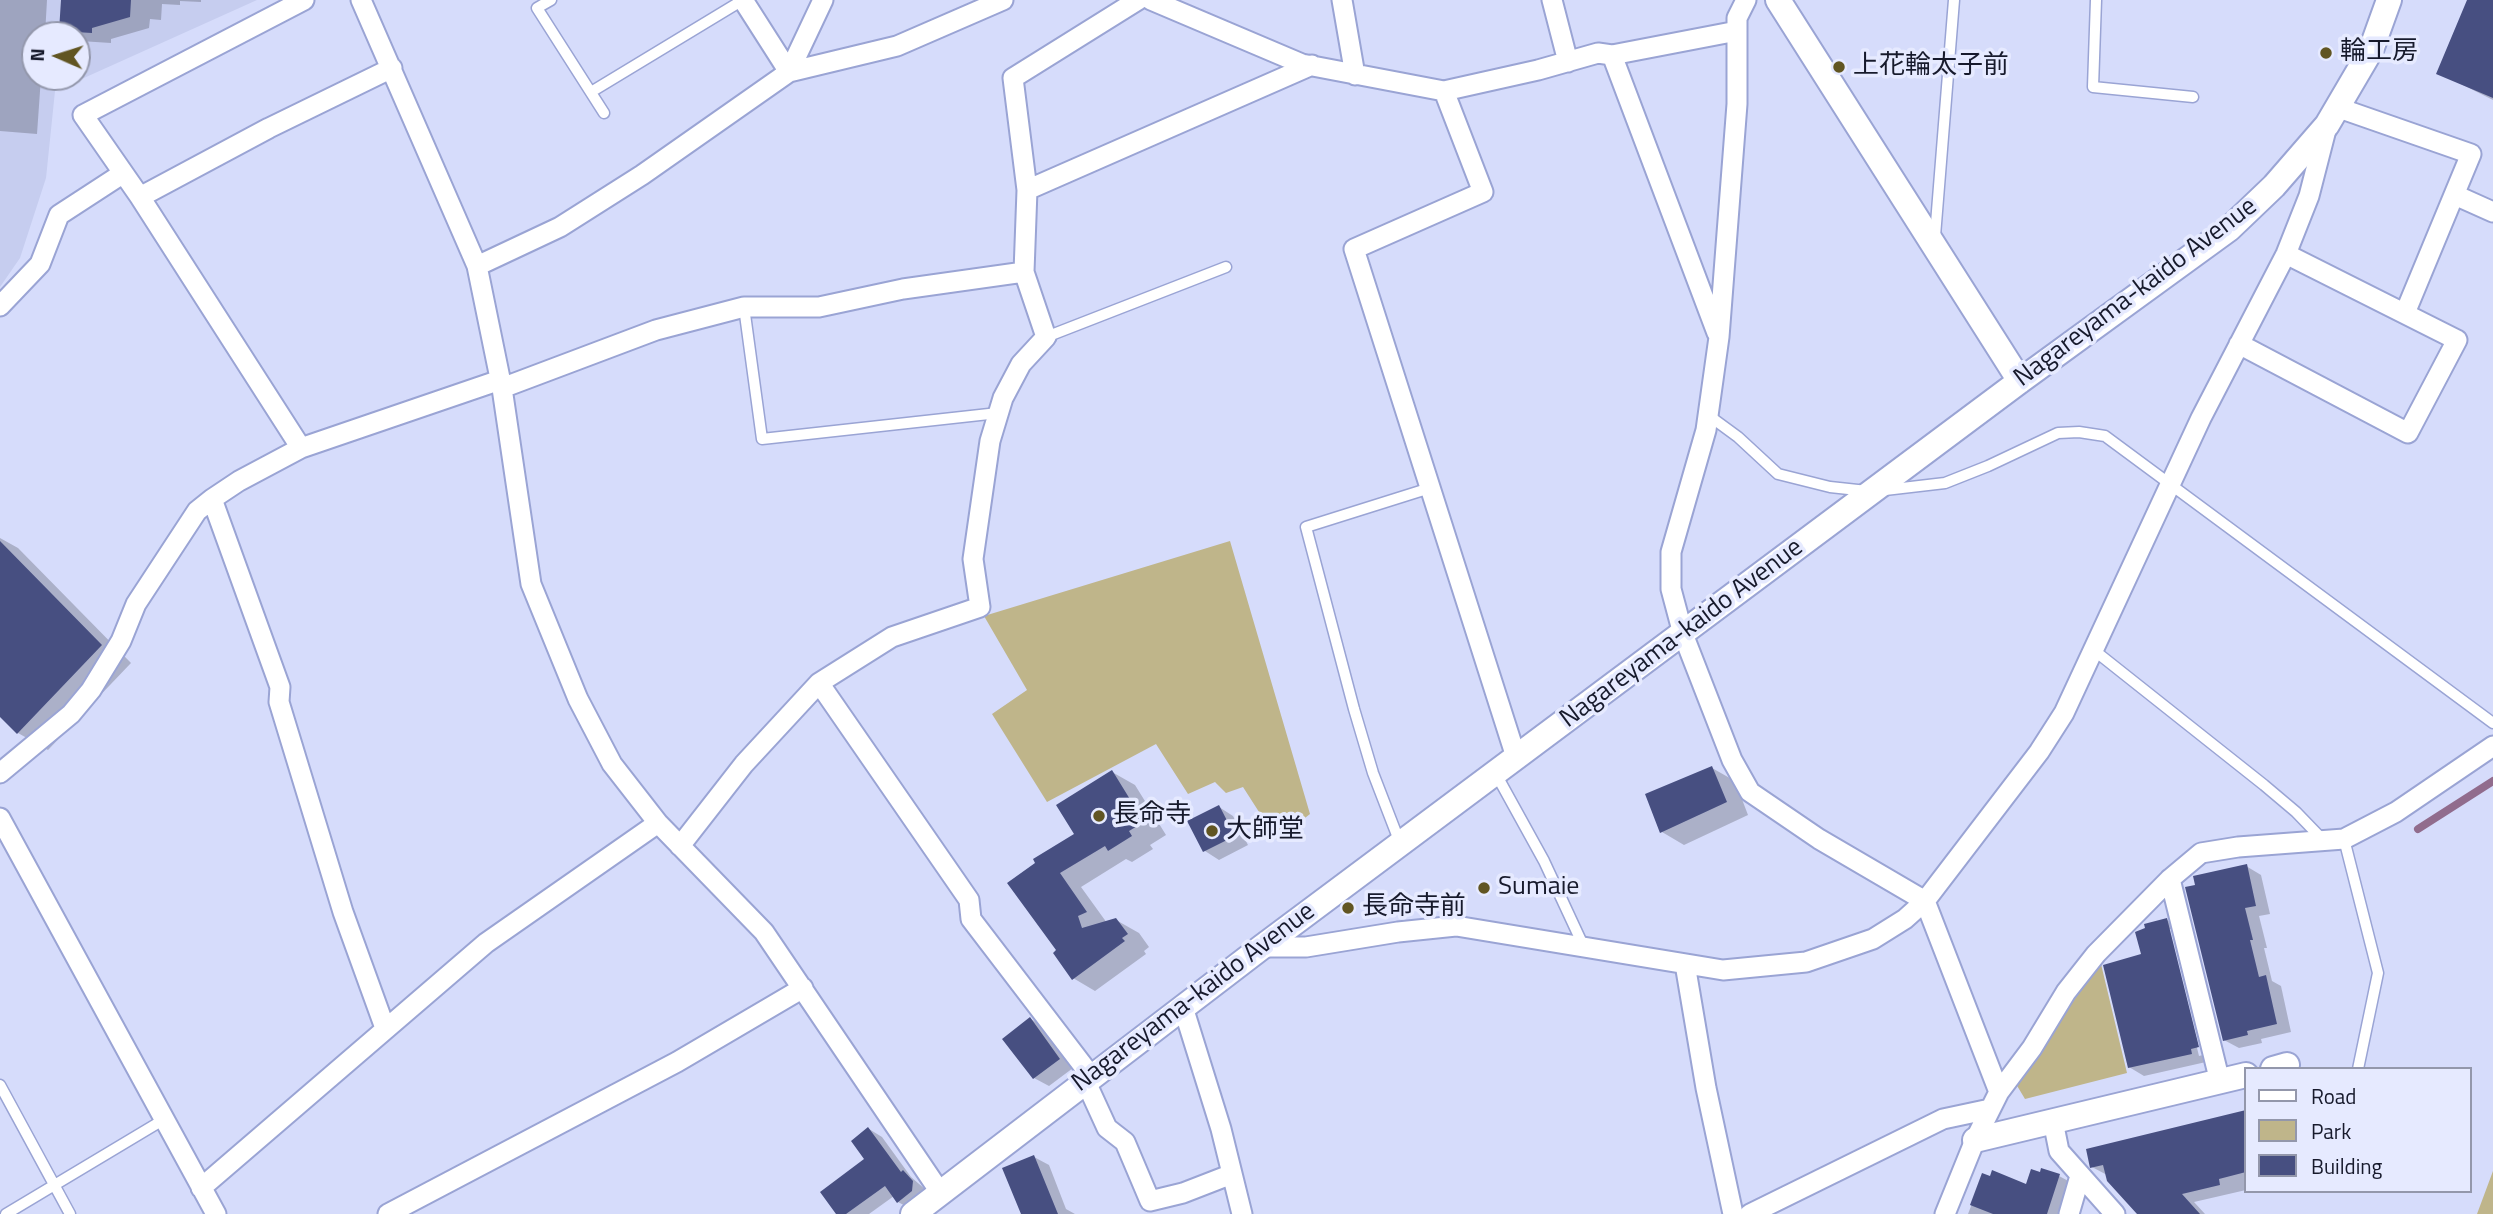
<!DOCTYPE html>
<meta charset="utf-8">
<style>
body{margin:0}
#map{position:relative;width:2493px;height:1214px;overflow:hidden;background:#d6dcfb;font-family:"Titillium Web",sans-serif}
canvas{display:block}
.legend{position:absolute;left:2244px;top:1067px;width:228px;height:126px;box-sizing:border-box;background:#e6eaff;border:2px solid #9397ab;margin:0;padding:9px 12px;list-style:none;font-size:21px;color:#171a2c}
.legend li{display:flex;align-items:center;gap:14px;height:35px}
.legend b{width:35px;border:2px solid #9397ab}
.north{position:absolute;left:21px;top:21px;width:70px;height:70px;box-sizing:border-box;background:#e6eaff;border:2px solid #9397ab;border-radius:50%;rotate:273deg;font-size:19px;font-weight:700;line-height:28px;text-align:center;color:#171a2c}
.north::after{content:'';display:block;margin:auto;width:24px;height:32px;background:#615522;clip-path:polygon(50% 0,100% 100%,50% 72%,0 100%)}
</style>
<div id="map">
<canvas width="2493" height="1214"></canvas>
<ul class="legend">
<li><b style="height:9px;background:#fff"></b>Road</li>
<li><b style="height:19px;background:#bfb58a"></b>Park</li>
<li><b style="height:19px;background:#474f81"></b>Building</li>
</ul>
<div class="north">N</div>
</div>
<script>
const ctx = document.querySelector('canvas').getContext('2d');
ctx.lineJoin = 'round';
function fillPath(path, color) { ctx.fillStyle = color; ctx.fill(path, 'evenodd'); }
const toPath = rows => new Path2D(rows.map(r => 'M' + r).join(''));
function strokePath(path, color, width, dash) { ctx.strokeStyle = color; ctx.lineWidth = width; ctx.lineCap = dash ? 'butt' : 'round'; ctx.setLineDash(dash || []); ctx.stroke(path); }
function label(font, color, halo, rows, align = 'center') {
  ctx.font = font + ' "Titillium Web","Noto Sans JP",sans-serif'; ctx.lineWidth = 7; ctx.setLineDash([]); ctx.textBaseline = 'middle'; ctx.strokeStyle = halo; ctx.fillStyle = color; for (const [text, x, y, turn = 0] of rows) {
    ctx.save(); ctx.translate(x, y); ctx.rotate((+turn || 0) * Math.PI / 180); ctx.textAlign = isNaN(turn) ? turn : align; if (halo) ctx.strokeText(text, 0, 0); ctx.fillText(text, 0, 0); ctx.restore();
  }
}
fillPath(toPath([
 [0,0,257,0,55,91,46,178,20,258,0,287],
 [35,35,77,35,77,77,35,77]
]), '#c6cdef');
fillPath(toPath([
 [1230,541,1310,814,1277,840,1243,787,1226,793,1215,782,1188,794,1156,744,1047,802,992,714,1027,690,984,616],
 [2101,964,2127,1073,2025,1099,2016,1084,2068,1003],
 [2493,1171,2493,1214,2477,1214]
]), '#bfb58a');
fillPath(toPath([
 [0,0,47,0,45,35,35,35,35,77,41,77,37,134,0,131],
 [63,0,201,0,201,2,180,1,180,5,162,4,161,20,150,19,149,28,111,39,111,43,80,41,77,39,77,35,69,35,61,30],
 [2469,0,2493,0,2493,100,2439,73],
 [0,538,18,548,131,663,48,750,18,733,0,715],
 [1712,768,1735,781,1748,815,1684,845,1662,832],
 [1112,772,1135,785,1166,835,1150,845,1153,849,1132,862,1126,859,1081,887,1107,923,1116,920,1139,933,1149,947,1144,951,1146,954,1095,991,1073,978,1059,951,1010,884,1077,834],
 [1219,807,1233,816,1248,845,1219,860,1205,851],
 [2246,866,2261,875,2270,914,2259,916,2267,948,2264,948,2272,981,2281,986,2291,1032,2261,1039,2262,1043,2239,1048,2224,1040],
 [2167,920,2182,929,2206,1062,2144,1076,2129,1067],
 [2168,929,2172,929,2203,1055,2199,1056],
 [1031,1019,1045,1028,1073,1068,1049,1086,1034,1078],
 [2246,1112,2246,1190,2194,1202,2205,1214,2139,1214,2107,1175,2092,1167,2088,1151],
 [869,1129,882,1137,911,1177,926,1190,911,1209,898,1202,894,1196,869,1214,838,1214,867,1159],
 [1034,1157,1049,1165,1066,1209,1075,1214,1024,1214],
 [1983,1175,2027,1186,2059,1176,2074,1184,2064,1214,1968,1214]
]), '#0003');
strokePath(toPath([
 [2418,829,2493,781]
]), '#916c8d', 8);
fillPath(toPath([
 [61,0,131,0,130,17,92,28,92,33,59,31],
 [2467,0,2493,0,2493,98,2436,74],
 [0,541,102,645,17,734,0,717],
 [1712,766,1727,802,1660,833,1645,794],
 [1112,770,1144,822,1129,831,1132,836,1108,851,1105,846,1060,873,1087,912,1078,916,1082,928,1116,918,1128,934,1122,938,1125,941,1072,980,1053,953,1056,950,1007,883,1035,863,1033,859,1074,834,1056,805],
 [1219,805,1235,836,1203,852,1187,821],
 [2247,864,2256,906,2245,908,2253,940,2250,940,2259,977,2266,975,2277,1024,2247,1031,2248,1035,2223,1041,2185,887,2195,885,2193,876],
 [2167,918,2199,1047,2191,1049,2192,1054,2128,1068,2103,965,2141,954,2135,932,2145,928,2144,924],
 [1030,1017,1060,1059,1033,1079,1002,1039],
 [2246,1110,2246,1172,2219,1179,2220,1185,2182,1194,2200,1214,2137,1214,2107,1181,2103,1165,2090,1168,2086,1149],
 [868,1127,901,1172,903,1170,913,1181,912,1191,897,1203,885,1186,846,1214,836,1214,820,1192,864,1159,851,1141],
 [1034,1155,1058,1214,1021,1214,1002,1168],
 [2041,1168,2060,1174,2047,1214,1993,1214,1970,1205,1982,1173,1990,1176,1992,1170,2026,1184,2031,1169,2040,1172]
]), '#474f81');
const service = toPath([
 [551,0,537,8,604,113],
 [2096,0,2093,87,2193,97],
 [591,92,743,0],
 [1935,236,1954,0],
 [744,307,762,439,998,413],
 [1046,337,1226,267],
 [1708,415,1738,437,1778,474,1830,487,1867,491],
 [1885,490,1945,483,1988,466,2058,433,2079,432,2105,436,2493,723],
 [2095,651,2264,785,2296,812,2324,841],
 [1496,774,1544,861,1583,945],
 [2344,839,2378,973,2358,1069],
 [1400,843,1373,773,1354,709,1306,527,1430,488],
 [0,1085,70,1214],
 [6,1214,163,1120]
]);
const minor = toPath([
 [361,0,477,266,502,388,531,584,578,699,612,764,658,823,764,932,940,1192],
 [743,0,789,72],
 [1151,0,1302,64,1444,91,1538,70,1598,53,1612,55,1737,31],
 [1342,0,1355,75],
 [1552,0,1568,62],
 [1746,0,1737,18,1737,104,1719,337,1706,430,1671,552,1671,589,1683,634,1732,760,1750,792,1819,839,1925,901,1999,1092],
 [1612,55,1717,333],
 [789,72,823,0],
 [1444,91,1483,192,1354,249,1516,757],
 [2339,108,2471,154,2405,313],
 [1027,190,1312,65],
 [2455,195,2493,212],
 [140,197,269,128,392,68],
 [477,266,560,227,642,175,789,72,897,46,1003,0],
 [0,306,40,264,59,215,122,174],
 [2239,344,2408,433,2457,340,2286,254],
 [502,388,656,330,744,307,819,307,903,289,1024,272],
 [301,448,140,197,83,115,304,0],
 [212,499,280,687,279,702,343,912,385,1028],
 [819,683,969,900,971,919,1091,1076],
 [0,773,71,714,91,690,121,641,136,604,197,511,212,499,239,481,301,448,500,380],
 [0,818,216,1214],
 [680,846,744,764,819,683,892,637,980,607,973,559,990,441,1003,398,1021,364,1046,337,1024,272,1027,190,1013,78,1138,0],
 [2170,879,2220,1082],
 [1262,947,1306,947,1398,932,1456,926,1723,970,1806,962,1873,939,1905,919,1925,901,2039,752,2064,713,2201,418,2286,254,2309,196,2327,126],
 [1685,964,1706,1088,1733,1214],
 [1183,1007,1221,1129,1242,1214],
 [1085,1080,1107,1128,1125,1142,1150,1201,1183,1193,1232,1174],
 [2053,1121,2059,1151,2115,1214],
 [201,1188,486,943,658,823],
 [388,1214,677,1062,803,988],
 [1750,1214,1943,1119,1990,1109],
 [1945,1214,1975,1140,1999,1092,2032,1048,2066,992,2096,954,2170,879,2201,853,2238,847,2344,839,2396,812,2493,746],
 [2069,1214,2080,1176]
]);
const tertiary = toPath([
 [1778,0,2020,381],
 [2273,1069,2287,1065],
 [1975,1140,2246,1075],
 [913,1214,1262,947,2020,381,2229,229,2274,186,2327,125,2371,50,2389,0]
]);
strokePath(service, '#9aa4d4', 13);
strokePath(minor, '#9aa4d4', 23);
strokePath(tertiary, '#9aa4d4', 28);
strokePath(service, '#fff', 10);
strokePath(minor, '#fff', 19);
strokePath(tertiary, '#fff', 24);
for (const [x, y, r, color] of [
 [2326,53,7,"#615522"],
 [1839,67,7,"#615522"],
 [1099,816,7,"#615522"],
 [1212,831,7,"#615522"],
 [1484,888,7,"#615522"],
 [1348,908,7,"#615522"]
]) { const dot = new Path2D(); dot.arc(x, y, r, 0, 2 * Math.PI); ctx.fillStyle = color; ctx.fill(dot); strokePath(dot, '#e6eaff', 2.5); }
label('26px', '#171a2c', '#e6eaff', [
 ["輪工房",2340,53],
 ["上花輪太子前",1853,67],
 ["長命寺",1113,816],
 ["大師堂",1226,831],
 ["Sumaie",1498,888],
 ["長命寺前",1362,908]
], 'left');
label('26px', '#171a2c', '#e6eaff', [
 ["Nagareyama-kaido Avenue",2136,293,-37],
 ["Nagareyama-kaido Avenue",1682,634,-37],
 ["Nagareyama-kaido Avenue",1194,998,-37]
]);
</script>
